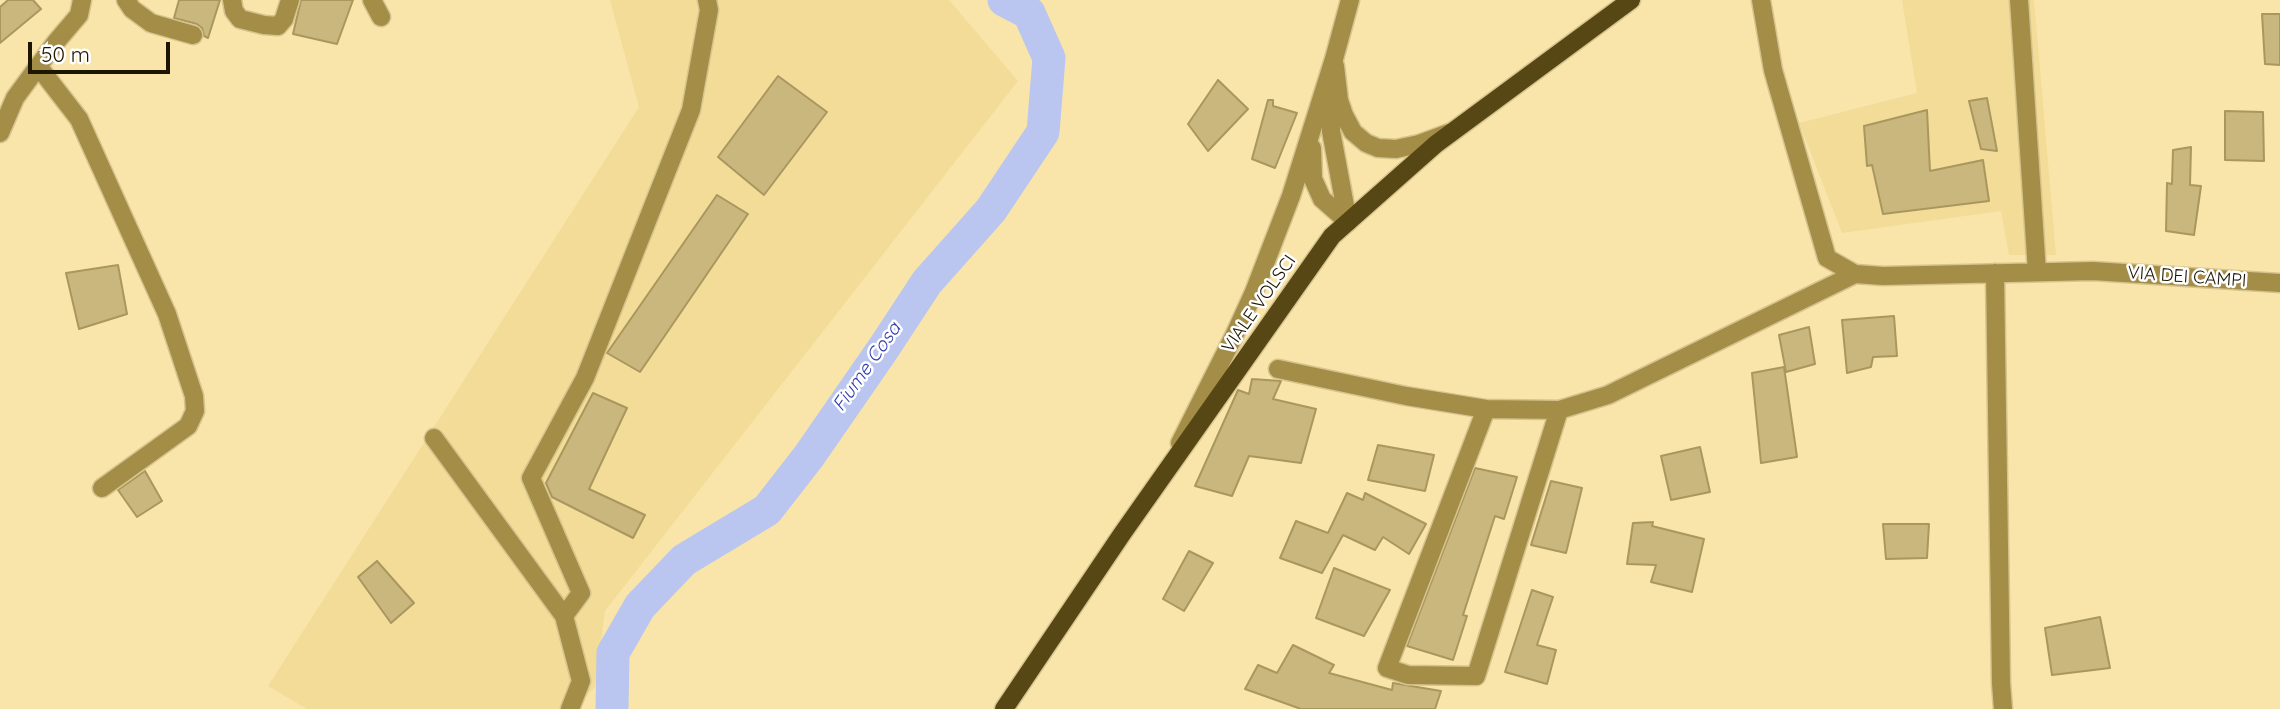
<!DOCTYPE html>
<style>
body{margin:0}
#map{position:relative;width:2280px;height:709px;overflow:hidden;background:#f9e5a9;font-family:Quicksand,sans-serif}
canvas{display:block}
.scale{position:absolute;left:28px;top:42px;width:142px;height:32px;box-sizing:border-box;border:4px solid #1c1500;border-top:0;padding-left:9px;font-size:21px;line-height:24px;white-space:nowrap;color:#1c1500;-webkit-text-stroke:5px #fff;paint-order:stroke}
</style>
<div id="map">
<canvas width="2280" height="709"></canvas>
<div class="scale">50 m</div>
</div>
<script>
const ctx = document.querySelector('canvas').getContext('2d');
ctx.lineJoin = 'round';
function fillPath(path, color) { ctx.fillStyle = color; ctx.fill(path, 'evenodd'); }
const toPath = rows => new Path2D(rows.map(r => 'M' + r).join(''));
function strokePath(path, color, width, dash) { ctx.strokeStyle = color; ctx.lineWidth = width; ctx.lineCap = dash ? 'butt' : 'round'; ctx.setLineDash(dash || []); ctx.stroke(path); }
function label(font, color, halo, rows, align = 'center') {
  ctx.font = font + ' Quicksand,sans-serif'; ctx.lineWidth = 5; ctx.setLineDash([]); ctx.textBaseline = 'middle'; ctx.strokeStyle = halo; ctx.fillStyle = color; for (const [text, x, y, turn = 0] of rows) {
    ctx.save(); ctx.translate(x, y); ctx.rotate((+turn || 0) * Math.PI / 180); ctx.textAlign = isNaN(turn) ? turn : align; if (halo) ctx.strokeText(text, 0, 0); ctx.fillText(text, 0, 0); ctx.restore();
  }
}
fillPath(toPath([
 [610,0,949,0,1018,81,605,611,595,687,573,709,307,709,268,686,639,107],
 [1902,0,2034,0,2056,255,2009,255,2001,211,1842,233,1799,123,1917,93]
]), '#f2dc98');
strokePath(toPath([
 [612,709,613,653,640,606,684,560,767,510,809,456,883,349,927,282,991,210,1043,132,1049,58,1029,13,1004,0]
]), '#bac6ef', 33);
const building = toPath([
 [8,0,33,0,41,9,0,43,0,7,8,0],
 [179,0,220,0,208,38,204,36,202,28,197,24,174,18,179,0],
 [301,0,353,0,337,44,293,34,301,0],
 [2262,14,2280,14,2280,65,2265,64,2262,14],
 [778,76,827,112,764,195,718,157,778,76],
 [1218,80,1248,109,1208,151,1188,124,1218,80],
 [1987,98,1997,151,1981,149,1969,101,1987,98],
 [1268,100,1273,100,1273,106,1297,113,1275,168,1252,159,1268,100],
 [1927,110,1930,171,1983,160,1989,201,1883,214,1872,165,1867,166,1864,126,1927,110],
 [2225,111,2263,112,2264,161,2225,160,2225,111],
 [2191,147,2190,185,2201,186,2194,235,2166,231,2167,183,2172,184,2173,150,2191,147],
 [717,195,748,214,640,372,607,353,717,195],
 [118,265,127,314,79,329,66,273,118,265],
 [1894,316,1897,356,1873,357,1871,367,1847,373,1842,320,1894,316],
 [1809,327,1815,364,1786,372,1779,335,1809,327],
 [1784,367,1797,457,1761,463,1752,373,1784,367],
 [1252,379,1281,381,1273,399,1316,409,1301,463,1249,456,1232,496,1195,486,1238,390,1249,394,1252,379],
 [593,393,627,408,589,489,645,515,633,538,552,497,546,483,593,393],
 [1378,445,1434,455,1425,491,1368,480,1378,445],
 [1700,447,1710,492,1671,500,1661,456,1700,447],
 [1475,468,1517,477,1504,519,1495,516,1463,615,1467,616,1453,660,1407,646,1475,468],
 [145,471,162,501,137,517,118,490,145,471],
 [1551,481,1582,488,1566,553,1531,545,1551,481],
 [1347,493,1363,500,1365,493,1426,524,1409,554,1383,537,1375,550,1343,535,1322,573,1280,558,1296,521,1328,533,1347,493],
 [1653,522,1652,526,1704,539,1692,592,1651,582,1656,565,1627,564,1633,523,1653,522],
 [1883,524,1929,524,1927,558,1886,559,1883,524],
 [1189,551,1213,563,1184,611,1163,599,1189,551],
 [377,561,414,603,391,623,358,577,377,561],
 [1334,568,1390,590,1364,636,1316,618,1334,568],
 [1532,590,1553,597,1537,645,1556,650,1547,684,1505,672,1532,590],
 [2100,617,2110,668,2052,675,2045,628,2100,617],
 [1293,645,1334,665,1329,673,1392,690,1393,683,1441,691,1435,709,1301,709,1245,689,1258,665,1277,673,1293,645]
]);
fillPath(building, '#cab77d');
strokePath(building, '#aa975e', 2);
const minor = toPath([
 [126,0,132,9,151,23,193,35],
 [232,0,234,11,240,19,264,25,278,26,284,19,290,0],
 [372,0,381,17],
 [1761,0,1773,70,1827,258,1855,274,1883,276,2093,271,2280,283],
 [2019,0,2037,272],
 [38,66,79,119,167,314,194,396,195,411,188,426,102,488],
 [1335,66,1339,100,1344,115,1353,132,1366,143,1378,148,1396,149,1419,144,1449,133],
 [1332,91,1331,131,1348,222],
 [0,133,15,98,56,42,79,15,82,0],
 [1312,148,1313,179,1322,199,1348,222],
 [1995,273,2001,683,2003,709],
 [1278,369,1406,396,1486,409,1559,410,1608,395,1855,274],
 [1486,409,1387,668,1408,675,1476,676,1559,410],
 [434,438,564,616,581,681,570,709],
 [1180,443,1234,336,1254,292,1291,196,1334,59,1350,0],
 [564,616,581,593,531,478,585,378,691,110,709,10,707,0]
]);
const major = toPath([
 [1004,709,1122,534,1332,236,1436,144,1631,0]
]);
strokePath(minor, '#d6c48e', 21);
strokePath(major, '#d6c48e', 21);
strokePath(minor, '#a48d47', 18);
strokePath(major, '#574714', 18);
label('18px', '#1c1500', '#fff', [
 ["VIA DEI CAMPI",2187,277,4],
 ["VIALE VOLSCI",1259,304,-55]
]);
label('italic 19px', '#313bad', '#fff', [
 ["Fiume Cosa",867,367,-55]
]);
</script>
